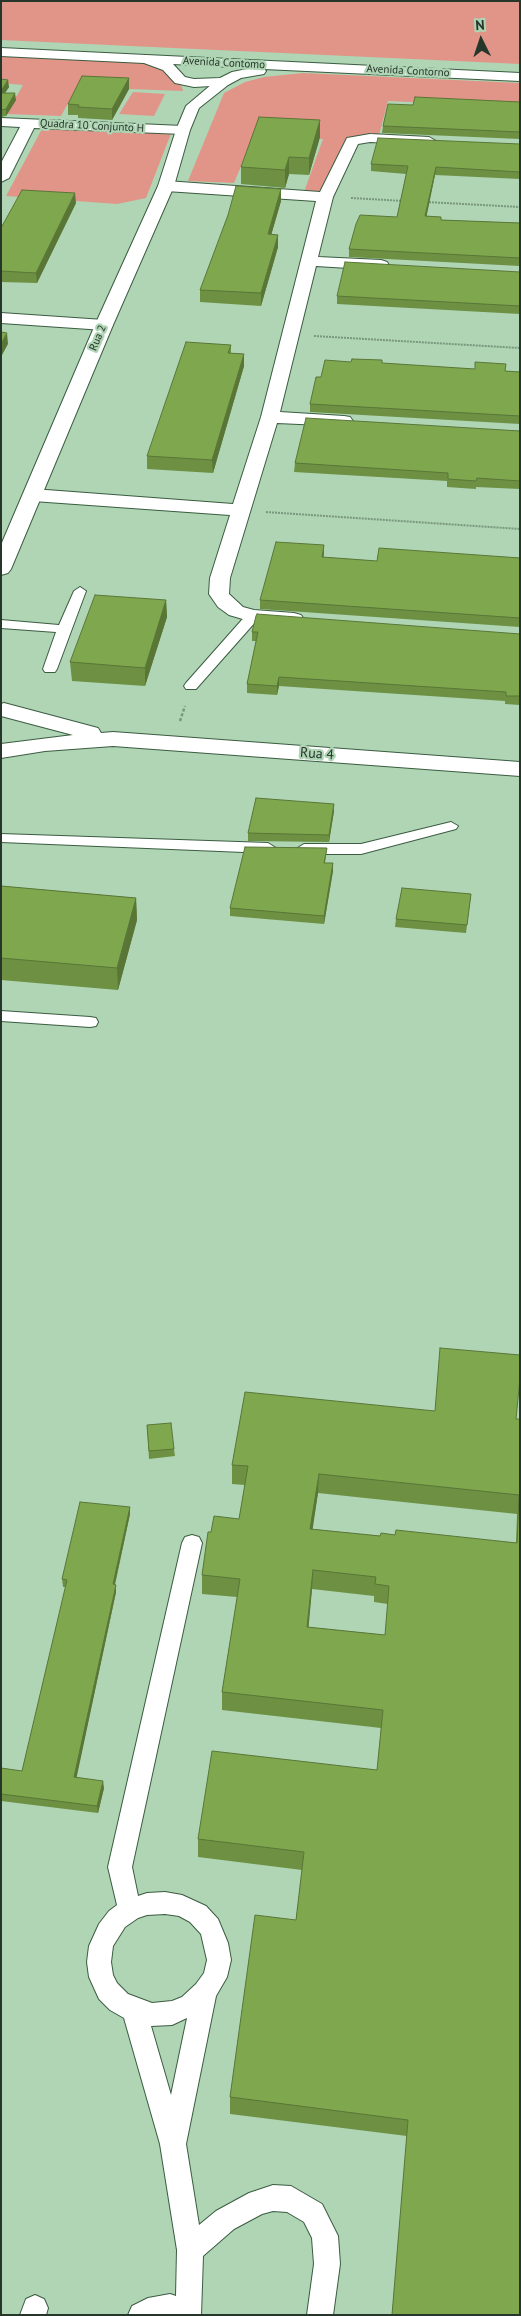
<!DOCTYPE html>
<style>
body{margin:0}
#map{position:relative;width:521px;height:2316px;overflow:hidden;background:#afd5b5;font-family:"PT Sans",sans-serif}
canvas{display:block}
.frame{position:absolute;inset:0;border:2px solid #27362a;pointer-events:none}
.north{position:absolute;left:456px;top:15px;width:50px;height:50px;-webkit-text-stroke:4px #afd5b5;paint-order:stroke;rotate:356deg;font-size:14px;font-weight:700;line-height:20px;text-align:center;color:#27362a}
.north::after{content:'';display:block;margin:auto;width:18px;height:22px;background:#27362a;clip-path:polygon(50% 0,100% 100%,50% 72%,0 100%)}
</style>
<div id="map">
<canvas width="521" height="2316"></canvas>
<div class="frame"></div>
<div class="north">N</div>
</div>
<script>
const ctx = document.querySelector('canvas').getContext('2d');
ctx.lineJoin = 'round';
function fillPath(path, color) { ctx.fillStyle = color; ctx.fill(path, 'evenodd'); }
const toPath = rows => new Path2D(rows.map(r => 'M' + r).join(''));
function strokePath(path, color, width, dash) { ctx.strokeStyle = color; ctx.lineWidth = width; ctx.lineCap = dash ? 'butt' : 'round'; ctx.setLineDash(dash || []); ctx.stroke(path); }
function label(font, color, halo, rows, align = 'center') {
  ctx.font = font + ' "PT Sans",sans-serif'; ctx.lineWidth = 4.5; ctx.setLineDash([]); ctx.textBaseline = 'middle'; ctx.strokeStyle = halo; ctx.fillStyle = color; for (const [text, x, y, turn = 0] of rows) {
    ctx.save(); ctx.translate(x, y); ctx.rotate((+turn || 0) * Math.PI / 180); ctx.textAlign = isNaN(turn) ? turn : align; if (halo) ctx.strokeText(text, 0, 0); ctx.fillText(text, 0, 0); ctx.restore();
  }
}
fillPath(toPath([
 [1,1,520,1,520,64,1,40],
 [1,53,132,59,162,66,180,81,183,91,77,87,61,116,6,114,23,85,1,83],
 [303,73,520,83,520,107,388,101,379,135,357,139,325,197,303,195,323,139,254,135,234,183,188,181,224,93,245,82,264,77],
 [133,92,165,94,154,116,119,114],
 [43,127,172,131,146,198,117,204,6,196]
]), '#e19588');
const service = toPath([
 [80,587,86,591,57,669,55,672,45,672,43,669,56,632,1,628,1,620,59,625,74,591,80,587],
 [253,612,258,613,260,616,258,619,196,689,186,689,184,686,186,683,248,613,253,612],
 [451,822,458,826,456,829,361,854,304,854,296,849,304,844,361,844,451,822],
 [1,834,268,843,276,848,268,853,1,842,1,834],
 [1,1011,90,1017,96,1018,98,1022,96,1026,90,1027,1,1021,1,1011],
 [192,1535,199,1537,202,1543,132,1867,138,1896,147,1893,165,1892,182,1895,206,1906,218,1919,228,1943,231,1960,227,1977,216,1996,186,2144,199,2225,216,2211,249,2193,273,2185,291,2186,322,2204,338,2236,340,2264,333,2315,307,2315,314,2264,312,2238,304,2222,287,2212,273,2211,262,2214,234,2229,203,2256,201,2315,128,2315,132,2306,148,2298,170,2294,176,2296,177,2250,160,2144,124,2018,110,2010,99,1999,89,1977,87,1962,89,1946,99,1924,109,1911,117,1905,108,1867,182,1543,185,1537,192,1535],
 [165,1914,179,1916,190,1922,201,1934,207,1960,204,1973,196,1984,182,1997,172,2001,152,2003,128,1994,117,1983,113,1975,111,1962,113,1946,125,1927,138,1918,147,1915,165,1914],
 [187,2018,171,2095,151,2026,172,2025,187,2018],
 [35,2295,44,2299,48,2308,46,2315,20,2315,26,2299,35,2295]
]);
const minor = toPath([
 [1,118,183,126,190,130,183,134,34,128,9,178,1,182,1,163,20,127,1,126,1,118],
 [370,134,429,137,436,141,429,145,370,142,358,144,333,197,318,257,381,260,387,262,389,265,387,268,381,270,316,266,280,412,344,416,350,417,353,421,350,425,344,426,277,423,230,578,229,594,243,607,254,610,294,613,301,615,304,619,301,623,294,625,253,622,229,615,218,607,209,594,210,578,230,515,33,501,26,499,23,495,26,491,33,489,233,504,261,417,316,201,166,191,161,189,158,186,161,183,166,181,320,192,347,138,370,134],
 [1,313,104,320,110,321,113,325,110,329,104,330,1,323,1,313]
]);
const tertiary = toPath([
 [223,78,230,82,228,85,199,108,190,130,174,186,113,325,11,569,8,573,1,575,1,545,95,325,158,186,176,130,186,106,218,79,223,78],
 [4,703,98,728,101,733,113,732,520,762,520,776,113,746,45,751,1,758,1,744,73,735,1,716,1,704,4,703]
]);
const secondary = toPath([
 [1,48,520,73,520,81,264,69,266,71,264,74,241,78,228,85,194,87,175,83,163,70,144,63,1,56,1,48],
 [173,64,252,68,232,72,220,78,194,79,185,77,173,64]
]);
strokePath(service, '#3b5c41', 2);
strokePath(minor, '#3b5c41', 2);
strokePath(tertiary, '#3b5c41', 2);
strokePath(secondary, '#3b5c41', 2);
strokePath(toPath([
 [351,198,404,201],
 [426,202,520,207],
 [314,336,520,348],
 [266,512,520,529]
]), '#7a977e', 2, [2, 1]);
strokePath(toPath([
 [180,721,185,706]
]), '#7a977e', 2.5, [3, 2]);
fillPath(service, '#fff');
fillPath(minor, '#fff');
fillPath(tertiary, '#fff');
fillPath(secondary, '#fff');
fillPath(toPath([
 [129,78,129,89,112,120,78,118,78,115,68,115,68,104],
 [1,79,9,87,5,93,16,100,6,116,1,117],
 [520,102,520,139,382,133,383,126,413,105],
 [320,137,309,175,289,174,285,188,241,184,241,167],
 [520,144,520,179,435,175,426,216,441,217,441,220,520,223,520,266,349,257,349,249,397,217,406,174,371,171,371,164],
 [281,189,281,201,271,235,278,235,278,247,261,306,200,302,200,290],
 [76,203,37,283,1,282,1,228],
 [520,272,520,314,337,304,337,296],
 [231,345,231,353,244,354,244,366,213,473,147,469,147,456],
 [351,362,520,372,520,424,310,412,310,404,321,377],
 [520,431,520,489,476,487,476,489,447,487,447,481,294,472,295,463],
 [324,554,323,557,377,561,520,558,520,627,260,609,260,600],
 [166,600,167,617,145,686,72,681,70,662],
 [252,632,520,634,520,705,505,704,505,701,279,686,277,695,247,693,247,684,256,641,252,641],
 [334,804,334,811,329,842,248,841,248,833],
 [327,848,325,863,333,863,333,871,324,924,230,916,230,908],
 [1,886,136,898,137,920,118,990,1,980],
 [471,894,466,933,395,927,396,919],
 [516,1419,520,1419,520,2315,392,2315,407,2136,230,2114,230,2097,296,1920,302,1870,198,1857,198,1839,377,1770,381,1728,222,1710,222,1692,237,1597,202,1594,202,1575,211,1532,239,1519,245,1485,232,1484,232,1465],
 [318,1493,517,1514,516,1543,380,1536,312,1529],
 [312,1589,374,1596,374,1602,388,1604,385,1635,308,1627],
 [147,1425,174,1449,175,1456,149,1459],
 [130,1507,130,1514,115,1585,116,1585,116,1592,76,1778,104,1788,98,1813,1,1801,1,1768,22,1771,66,1587,63,1587,62,1579]
]), '#6d9043');
fillPath(toPath([
 [129,78,129,89,112,120,112,109],
 [8,80,9,87,1,99,1,91],
 [15,93,16,100,6,116,6,109],
 [320,120,320,137,309,175,309,158],
 [289,157,289,174,285,188,285,170],
 [436,167,435,175,425,224,425,216],
 [281,189,281,201,268,246,268,234],
 [75,193,76,203,37,283,36,273],
 [278,235,278,247,261,306,261,293],
 [7,333,8,344,1,357,1,344],
 [244,354,244,366,213,473,212,460],
 [324,545,324,554,322,566,322,557],
 [166,600,167,617,145,686,145,668],
 [279,677,279,686,277,695,277,686],
 [334,804,334,811,329,842,329,835],
 [333,863,333,871,324,924,324,916],
 [136,898,137,920,118,990,117,968],
 [319,1474,318,1493,310,1547,310,1529],
 [130,1507,130,1514,113,1592,113,1584],
 [313,1570,312,1589,307,1645,307,1627],
 [116,1585,116,1592,75,1785,74,1777],
 [103,1781,104,1788,98,1813,97,1806]
]), '#597637');
const building = toPath([
 [82,76,129,78,112,109,78,107,79,105,68,104,82,76],
 [1,79,8,80,1,91,1,79],
 [1,93,15,93,6,109,1,110,1,93],
 [415,97,520,102,520,132,383,126,388,104,413,105,415,97],
 [259,117,320,120,309,158,289,157,285,170,241,167,259,117],
 [378,138,520,144,520,172,436,167,425,216,441,217,441,220,520,223,520,258,349,249,356,224,360,215,397,217,408,166,371,164,378,138],
 [236,186,281,189,268,234,278,235,261,293,200,290,228,215,236,186],
 [22,190,75,193,36,273,1,271,1,228,22,190],
 [345,262,520,272,520,306,337,296,345,262],
 [1,332,7,333,1,344,1,332],
 [186,342,231,345,228,353,244,354,212,460,147,456,186,342],
 [352,359,382,360,382,363,475,369,475,362,506,364,505,371,520,372,520,416,310,404,316,377,321,377,325,360,351,362,352,359],
 [306,418,520,431,520,481,477,478,476,481,448,479,448,473,295,463,306,418],
 [276,542,324,545,322,557,377,561,379,548,520,558,520,618,260,600,276,542],
 [95,595,166,600,145,668,70,662,95,595],
 [257,614,520,634,520,696,506,696,506,692,279,677,277,686,247,684,258,632,252,632,256,616,257,614],
 [256,798,334,804,329,835,248,833,256,798],
 [245,847,327,848,324,863,333,863,324,916,230,908,245,847],
 [1,886,136,898,117,968,1,958,1,886],
 [402,888,471,894,467,925,396,919,402,888],
 [440,1348,520,1355,520,1378,516,1419,520,1419,520,2315,392,2315,408,2120,230,2097,255,1915,296,1920,304,1852,198,1839,212,1751,377,1770,383,1710,222,1692,240,1579,202,1575,208,1532,211,1532,214,1516,239,1519,248,1466,232,1465,245,1392,435,1411,440,1348],
 [319,1474,519,1495,517,1543,396,1530,395,1535,381,1533,380,1536,310,1529,319,1474],
 [313,1570,376,1577,375,1584,389,1586,385,1635,307,1627,313,1570],
 [171,1423,174,1449,149,1451,147,1425,171,1423],
 [80,1502,130,1507,113,1584,116,1585,74,1777,103,1781,97,1806,1,1794,1,1768,22,1771,67,1580,62,1579,80,1502]
]);
fillPath(building, '#7fa84e');
strokePath(building, '#597637', 1);
label('11px', '#27362a', '#afd5b5', [
 ["Avenida Contomo",224,63,3],
 ["Avenida Contorno",408,71,3],
 ["Quadra 10 Conjunto H",92,126,3],
 ["Rua 2",98,338,-67]
]);
label('14px', '#27362a', '#afd5b5', [
 ["Rua 4",317,754,4]
]);
</script>
